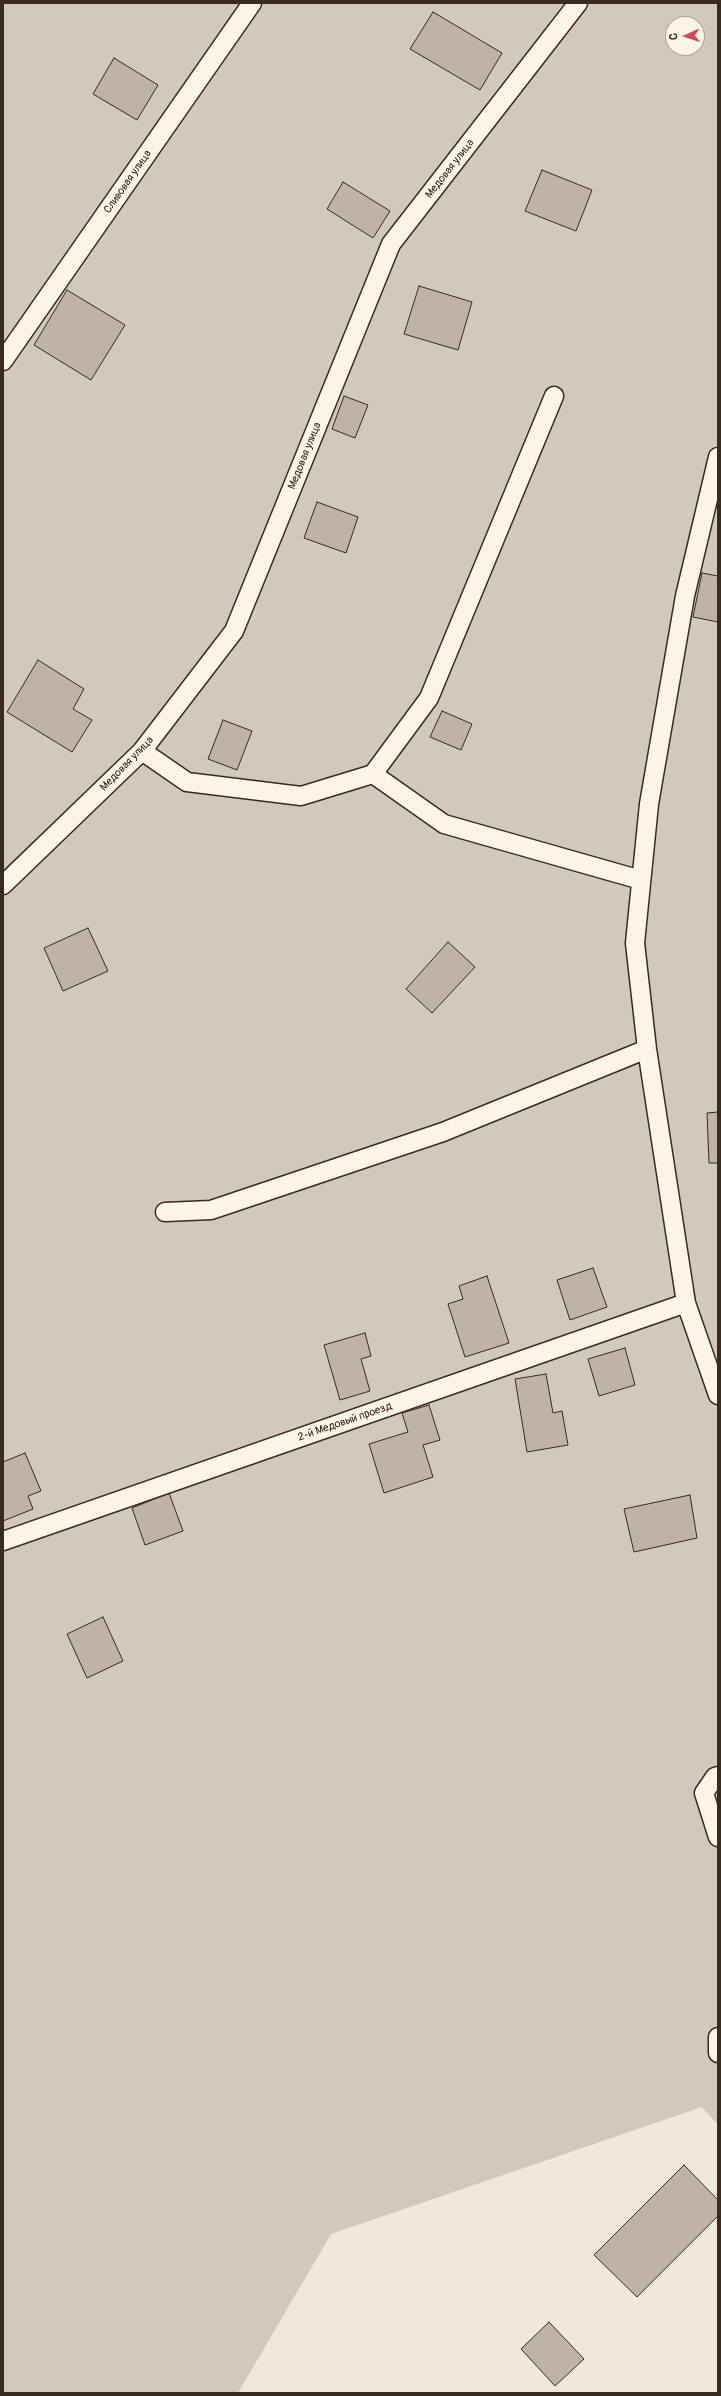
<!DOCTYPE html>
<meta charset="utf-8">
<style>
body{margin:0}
#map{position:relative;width:721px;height:2396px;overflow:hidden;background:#f0e9d9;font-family:Pangolin,sans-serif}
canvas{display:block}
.frame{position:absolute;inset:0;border:4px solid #3b2a1e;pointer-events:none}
.north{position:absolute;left:665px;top:16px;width:40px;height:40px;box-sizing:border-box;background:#fcf5e5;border:1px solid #afa495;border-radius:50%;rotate:267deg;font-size:11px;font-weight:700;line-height:16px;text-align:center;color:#3b2a1e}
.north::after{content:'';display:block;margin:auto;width:14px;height:18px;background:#d1495b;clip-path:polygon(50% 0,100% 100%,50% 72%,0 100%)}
</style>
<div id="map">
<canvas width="721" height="2396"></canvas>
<div class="frame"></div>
<div class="north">С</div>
</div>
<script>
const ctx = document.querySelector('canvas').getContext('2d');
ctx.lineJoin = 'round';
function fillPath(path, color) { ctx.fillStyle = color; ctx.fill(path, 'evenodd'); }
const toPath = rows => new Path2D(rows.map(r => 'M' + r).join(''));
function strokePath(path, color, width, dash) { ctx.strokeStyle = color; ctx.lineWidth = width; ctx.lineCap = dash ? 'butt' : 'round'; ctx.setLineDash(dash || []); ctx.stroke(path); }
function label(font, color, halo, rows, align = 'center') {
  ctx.font = font + ' Pangolin,sans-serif'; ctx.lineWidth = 4; ctx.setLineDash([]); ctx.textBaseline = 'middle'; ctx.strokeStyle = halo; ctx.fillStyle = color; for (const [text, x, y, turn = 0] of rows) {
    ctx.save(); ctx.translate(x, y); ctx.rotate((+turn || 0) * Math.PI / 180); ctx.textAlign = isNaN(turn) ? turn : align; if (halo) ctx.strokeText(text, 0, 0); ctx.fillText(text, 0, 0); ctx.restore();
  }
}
fillPath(toPath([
 [3,3,718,3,718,2125,702,2107,331,2234,238,2393,3,2393],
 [673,24,697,24,697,48,673,48]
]), '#d2c9ba');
const building = toPath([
 [433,12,502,53,480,90,410,49,433,12],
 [114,58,158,85,137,120,93,94,114,58],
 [542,170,592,190,576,231,525,211,542,170],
 [343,182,390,211,373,238,327,209,343,182],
 [419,286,472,302,458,350,404,334,419,286],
 [67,290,125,325,91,380,34,345,67,290],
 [344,396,368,405,355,438,332,429,344,396],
 [317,502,358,517,346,553,304,538,317,502],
 [702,573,718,576,718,622,693,617,702,573],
 [38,660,84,689,73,709,92,720,72,752,7,712,38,660],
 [442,711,472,724,461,750,430,737,442,711],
 [223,720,252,731,237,770,208,759,223,720],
 [88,928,108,971,63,991,44,948,88,928],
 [448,942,475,967,432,1013,406,989,448,942],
 [718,1112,718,1163,709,1163,707,1113,718,1112],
 [593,1268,607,1307,570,1320,557,1280,593,1268],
 [487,1276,509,1343,465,1357,448,1304,463,1299,459,1286,487,1276],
 [365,1333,371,1356,361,1359,370,1391,340,1400,324,1345,365,1333],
 [625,1348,635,1385,599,1396,588,1359,625,1348],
 [546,1374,553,1413,562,1411,568,1445,527,1452,515,1379,546,1374],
 [429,1405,440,1440,423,1445,433,1477,384,1493,369,1444,408,1432,402,1413,429,1405],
 [25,1453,41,1491,28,1496,33,1509,3,1521,3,1462,25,1453],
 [169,1493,183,1531,145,1545,132,1508,169,1493],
 [690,1495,697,1538,634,1552,624,1509,690,1495],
 [103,1617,123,1661,87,1678,67,1634,103,1617],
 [684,2165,718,2200,718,2216,637,2297,594,2255,684,2165],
 [549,2322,584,2359,555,2386,521,2349,549,2322]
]);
fillPath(building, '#beb3a4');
strokePath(building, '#3b2a1e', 1);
const lane = toPath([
 [3,361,252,3],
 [718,457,685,596,649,804,635,943,647,1049,686,1303,718,1395],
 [142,751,187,782,301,796,373,774,429,698,554,396],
 [373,774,444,824,641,880],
 [3,885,142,751,234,631,391,244,578,3],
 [165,1212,211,1210,443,1132,647,1049],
 [3,1541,686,1303],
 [718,1776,715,1777,704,1793,718,1837],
 [718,2037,718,2053]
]);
strokePath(lane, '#3b2a1e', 21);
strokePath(lane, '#fcf5e5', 18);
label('11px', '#3b2a1e', '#fcf5e5', [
 ["Медовая улица",450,169,-52],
 ["Сливовая улица",128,182,-55],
 ["Медовая улица",305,456,-68],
 ["Медовая улица",127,764,-46],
 ["2-й Медовый проезд",345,1422,-19]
]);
</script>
